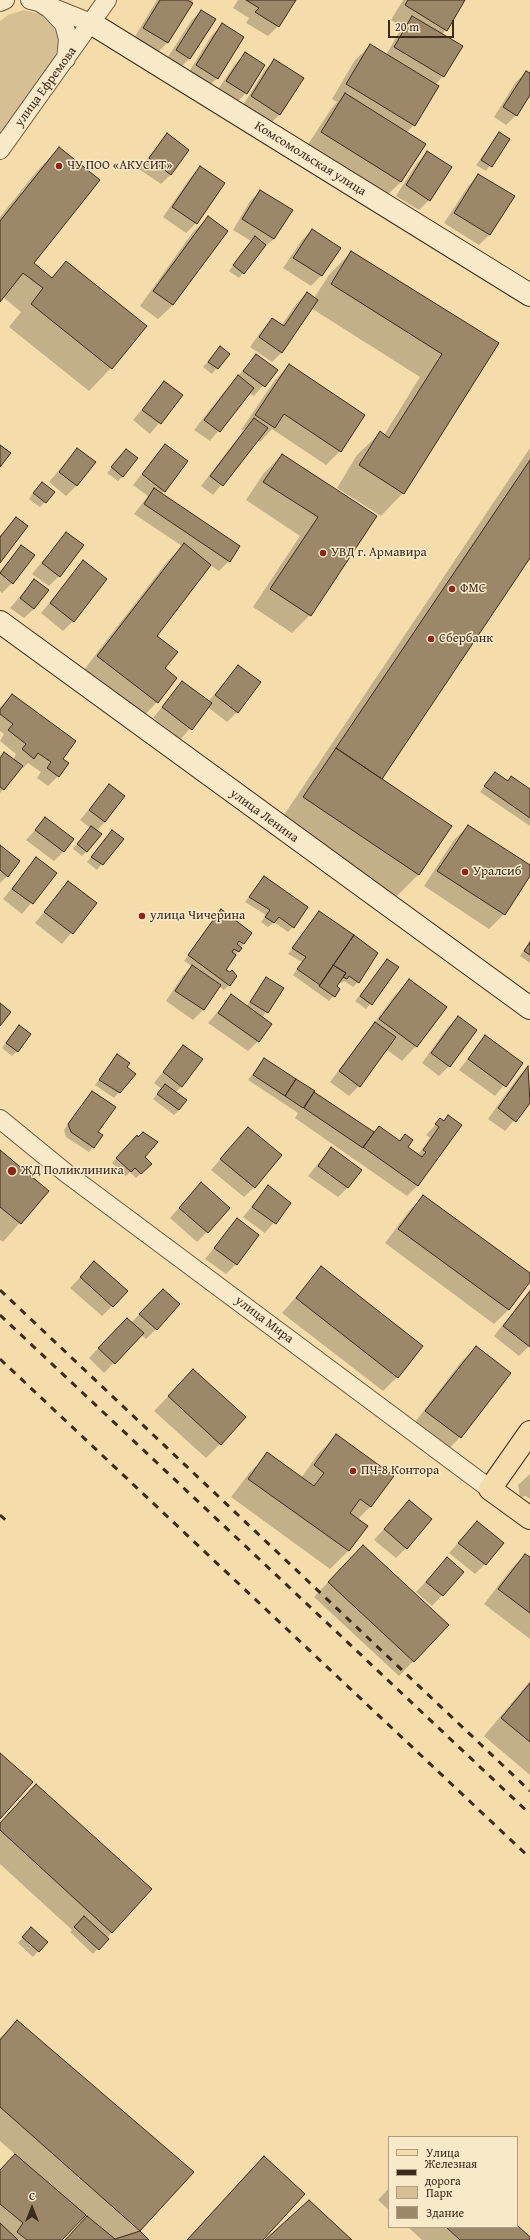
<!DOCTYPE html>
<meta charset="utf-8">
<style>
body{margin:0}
#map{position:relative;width:530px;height:2240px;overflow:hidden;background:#f5ddab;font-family:"Gentium Book Plus",serif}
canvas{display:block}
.legend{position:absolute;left:388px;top:2136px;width:130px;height:92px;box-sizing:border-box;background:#f8e9c8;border:1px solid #ad9d84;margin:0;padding:5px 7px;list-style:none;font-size:12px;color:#3c2a1f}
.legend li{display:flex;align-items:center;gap:8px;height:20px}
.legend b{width:20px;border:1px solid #ad9d84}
.north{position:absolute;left:12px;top:2188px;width:40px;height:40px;-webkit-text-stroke:3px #f8e9c8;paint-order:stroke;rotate:0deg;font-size:11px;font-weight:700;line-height:16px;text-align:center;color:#3c2a1f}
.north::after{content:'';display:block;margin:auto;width:14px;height:18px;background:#3c2a1f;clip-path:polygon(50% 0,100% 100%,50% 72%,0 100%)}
.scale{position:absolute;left:388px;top:20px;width:66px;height:18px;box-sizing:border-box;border:2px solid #3c2a1f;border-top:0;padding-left:5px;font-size:12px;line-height:14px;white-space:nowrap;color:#3c2a1f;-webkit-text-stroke:3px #f8e9c8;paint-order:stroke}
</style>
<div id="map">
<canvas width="530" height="2240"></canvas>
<ul class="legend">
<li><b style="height:5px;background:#f5ddab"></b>Улица</li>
<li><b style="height:5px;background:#3c2a1f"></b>Железная дорога</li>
<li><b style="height:11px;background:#d6bf93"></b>Парк</li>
<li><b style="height:11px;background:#9c8768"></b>Здание</li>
</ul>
<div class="north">С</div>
<div class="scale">20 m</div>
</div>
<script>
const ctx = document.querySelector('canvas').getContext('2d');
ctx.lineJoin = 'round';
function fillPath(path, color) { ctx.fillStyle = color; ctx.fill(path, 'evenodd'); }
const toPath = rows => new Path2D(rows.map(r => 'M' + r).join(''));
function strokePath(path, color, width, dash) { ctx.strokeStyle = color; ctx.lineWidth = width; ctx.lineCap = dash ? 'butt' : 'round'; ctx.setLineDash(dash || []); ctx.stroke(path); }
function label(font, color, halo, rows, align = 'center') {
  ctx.font = font + ' "Gentium Book Plus",serif'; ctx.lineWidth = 3; ctx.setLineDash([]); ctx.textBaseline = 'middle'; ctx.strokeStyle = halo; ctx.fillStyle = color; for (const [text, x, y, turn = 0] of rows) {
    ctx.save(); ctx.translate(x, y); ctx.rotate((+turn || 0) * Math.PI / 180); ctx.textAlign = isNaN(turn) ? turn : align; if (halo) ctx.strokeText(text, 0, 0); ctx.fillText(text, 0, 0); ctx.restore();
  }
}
fillPath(toPath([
 [24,10,39,14,52,23,58,37,56,54,50,65,0,133,0,21,8,15]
]), '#d6bf93');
fillPath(toPath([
 [157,0,193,0,167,43,157,53,134,38],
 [238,0,294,0,278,26,268,36,246,23,249,18,233,8],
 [403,0,464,0,442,35,443,76,435,85,414,125,406,133,424,144,401,182,386,196,307,146,331,109,337,102,332,99,355,60,370,46,386,55,402,27,391,20],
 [201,11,190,58,180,68,166,60,191,21],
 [222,25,217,78,207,88,187,75,212,35],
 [245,54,246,93,236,103,217,91,235,64],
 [274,61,280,114,270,124,242,107,264,71],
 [526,72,530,75,530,93,516,115,506,125,494,117,516,82],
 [499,133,508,139,486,171,476,165],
 [167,135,171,174,161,184,139,169],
 [59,148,32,263,51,278,66,262,111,368,89,391,9,327,21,312,3,297,0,300,0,217,37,171],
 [427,153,429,200,419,210,396,196,417,163],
 [200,168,223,183,196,223,186,233,163,217,190,178],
 [479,175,513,197,489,235,479,245,444,223,469,185],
 [260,191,291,211,274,239,263,248,239,278,229,271,251,241,233,230,250,201],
 [208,218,227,231,173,305,158,319,140,306,193,232],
 [312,230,339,248,321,276,311,286,283,268,302,240],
 [351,252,497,344,403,493,381,516,337,488,357,455,380,433,384,435,420,377,311,308,282,352,272,362,250,347,262,330,272,320,281,326,297,303,307,293,314,298,329,275],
 [220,348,228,354,212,374,203,367],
 [257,355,276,370,254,396,249,393,210,441,194,430,228,387],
 [289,365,340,451,326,465,272,429,260,442,257,440,213,495,201,486,243,431,241,430,275,380],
 [165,382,182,395,150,434,133,420],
 [165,445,164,491,161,494,229,561,219,571,210,565,155,636,163,668,157,702,140,720,80,675,166,563,182,546,134,514,148,496,133,485],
 [530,448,530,556,380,779,419,874,393,900,278,824],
 [77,449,76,486,66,496,49,482],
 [126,450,123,476,118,481,107,473],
 [282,455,375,517,310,615,292,633,253,607,300,536,246,500,264,473],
 [37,488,45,502,40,507,29,499],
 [16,518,0,561,0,536],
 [66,533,59,576,49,586,32,574],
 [21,546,12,583,2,593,0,591,0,571],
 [83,562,73,621,63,631,41,613],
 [34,580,34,609,24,618,10,608],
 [238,666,237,712,227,722,208,707,181,739,153,718,182,682,208,702],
 [12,695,61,760,58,776,48,786,37,778,41,772,28,763,23,768,21,766,0,793,0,758,4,753,13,760,16,754,0,741,4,734,0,731,0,707],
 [495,773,507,782,511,778,530,791,530,826,480,792],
 [109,785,105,822,96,831,87,851,82,856,73,849,90,828,80,820],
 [45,819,64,851,54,861,26,840],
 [468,826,530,866,530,874,504,914,489,929,424,886,454,840],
 [112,831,122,839,97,870,87,862],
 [0,847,7,876,0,883],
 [36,858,56,873,22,914,3,899],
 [264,877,293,927,288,932,274,922,268,927,261,922,266,915,245,902],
 [68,882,96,903,62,944,35,923],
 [221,910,243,944,225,970,229,985,224,990,219,986,203,1010,193,1020,166,1001,182,977,192,966,184,961],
 [319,912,358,982,353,987,344,981,341,983,339,982,335,986,334,996,329,1001,293,975,302,962,288,954],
 [530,941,530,963,520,956],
 [383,966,398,968,366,1009,355,1001],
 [266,978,282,988,262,1018,258,1041,248,1051,208,1023,231,996,246,1007],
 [409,981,416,1046,402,1061,386,1049,359,1086,349,1096,330,1082,395,995],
 [458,1017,449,1066,439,1076,422,1063,448,1027],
 [14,1031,17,1051,12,1056,2,1048],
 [485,1037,522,1063,495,1096,459,1070],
 [183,1046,182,1086,175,1093,179,1110,174,1115,153,1099,162,1089,154,1083],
 [117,1056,126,1068,135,1074,114,1098,95,1085],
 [264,1059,311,1097,373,1133,379,1127,399,1141,405,1135,407,1147,418,1155,430,1138,426,1135,440,1120,443,1122,448,1117,460,1125,417,1186,407,1196,295,1118,298,1113,248,1080],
 [528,1067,530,1101,505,1131,488,1119,518,1077],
 [92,1092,97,1132,93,1147,89,1152,66,1137,64,1130],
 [248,1128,254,1187,244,1197,211,1170],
 [132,1142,144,1158,146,1169,136,1178,130,1172,126,1176,112,1163],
 [331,1148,348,1187,338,1197,308,1176],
 [0,1151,48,1191,3,1242,0,1240],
 [268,1187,290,1203,265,1233,243,1217],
 [191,1194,207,1232,197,1242,170,1218],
 [423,1196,530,1274,530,1280,509,1309,494,1324,385,1243,409,1211],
 [237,1219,236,1264,226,1274,205,1259],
 [321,1268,397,1377,383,1391,282,1313],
 [85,1272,112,1306,102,1316,70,1288],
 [530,1290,530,1345,519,1356,494,1336],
 [153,1300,156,1329,146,1339,141,1335,104,1373,89,1358,117,1329,131,1323],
 [476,1347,460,1437,446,1452,412,1426,461,1362],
 [179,1385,220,1444,206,1458,154,1411],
 [336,1436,371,1506,358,1519,367,1526,348,1551,330,1569,231,1497,250,1472,268,1454,301,1478,318,1454],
 [530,1474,530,1499,526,1496,520,1497,518,1485],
 [409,1501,406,1548,396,1558,374,1540],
 [477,1522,485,1564,475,1574,449,1553],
 [525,1555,530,1559,530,1639,484,1604,511,1569],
 [447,1559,462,1573,432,1606,416,1592],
 [348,1561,448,1625,399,1676,314,1597],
 [530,1681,530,1775,484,1736],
 [36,1785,112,1932,93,1954,70,1932,72,1930,0,1864,0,1823],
 [26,1933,46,1942,33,1957,18,1943],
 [17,2021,193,2172,139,2231,148,2240,65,2240,87,2218,84,2215,61,2240,0,2240,0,2171,16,2155,0,2141,0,2038],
 [264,2157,261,2240,187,2240,246,2175],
 [389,2188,389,2210,378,2200],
 [517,2226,530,2240,422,2240,408,2227]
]), '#0003');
const building = toPath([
 [160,0,187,0,193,3,168,43,143,28,160,0],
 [246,0,296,0,279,27,255,12,259,8,246,0],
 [408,0,465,0,447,31,405,5,408,0],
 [201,10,216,19,190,59,176,50,201,10],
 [412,16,463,46,444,77,394,47,412,16],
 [222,23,244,37,218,79,196,65,222,23],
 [370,44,439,86,415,126,346,84,370,44],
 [245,52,265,65,247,94,226,81,245,52],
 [274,59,304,78,280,115,251,96,274,59],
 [526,71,530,73,530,95,517,116,503,107,526,71],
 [345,93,426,144,401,182,321,132,345,93],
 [499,132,510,139,492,167,481,160,499,132],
 [167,133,189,150,171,175,149,158,167,133],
 [59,147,100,180,34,263,52,278,66,261,147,326,112,369,31,304,43,288,23,273,0,302,0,221,59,147],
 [427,151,452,167,430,201,406,185,427,151],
 [200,166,225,183,197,224,172,207,200,166],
 [478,174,515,196,490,235,454,213,478,174],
 [260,190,293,210,274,239,242,219,260,190],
 [208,216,228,231,173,305,153,291,208,216],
 [312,229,341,248,322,276,293,258,312,229],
 [255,236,266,245,244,274,233,265,255,236],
 [351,251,499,343,404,494,359,465,380,431,389,438,442,354,331,284,351,251],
 [307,292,318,300,282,353,259,337,272,318,284,326,307,292],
 [220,346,230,354,218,369,208,362,220,346],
 [256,354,278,370,265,387,243,371,256,354],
 [289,364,365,415,341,452,284,414,275,428,255,415,289,364],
 [238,375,254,388,220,432,204,420,238,375],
 [164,381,183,395,161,424,142,410,164,381],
 [254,418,268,428,223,486,210,476,254,418],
 [165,444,188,461,165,492,142,474,165,444],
 [0,445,11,453,0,467,0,445],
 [77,448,96,462,77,486,59,472,77,448],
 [126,449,138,458,123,477,111,467,126,449],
 [282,454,377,516,311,616,270,589,318,517,263,482,282,454],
 [530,460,530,558,382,779,336,748,530,460],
 [42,482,55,492,46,503,33,493,42,482],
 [154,488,240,546,230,562,144,504,154,488],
 [16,517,28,526,0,563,0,537,16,517],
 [66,532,84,545,60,577,42,563,66,532],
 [184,543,211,565,157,636,178,652,165,668,177,678,158,703,97,656,184,543],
 [21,545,35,555,13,584,0,573,21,545],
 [83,560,107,579,74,622,50,603,83,560],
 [34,579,49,590,34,609,20,598,34,579],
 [238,665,261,682,238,713,215,695,238,665],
 [182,681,212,703,192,730,162,707,182,681],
 [12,694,76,741,63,759,69,763,59,777,47,768,51,762,38,753,34,759,22,749,26,744,8,730,13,724,0,714,0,710,12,694],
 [336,748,452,826,419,875,303,797,336,748],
 [4,752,23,766,4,790,0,787,0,758,4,752],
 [495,772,508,781,511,776,530,789,530,818,484,786,495,772],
 [109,784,125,796,105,822,89,810,109,784],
 [45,817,74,839,64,852,35,830,45,817],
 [468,825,530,865,530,876,505,915,437,871,468,825],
 [91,826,102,834,87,852,77,844,91,826],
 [112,830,124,839,103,865,91,857,112,830],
 [0,845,20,861,8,877,0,870,0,845],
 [36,857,57,873,33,904,12,889,36,857],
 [264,876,308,907,294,928,279,917,274,923,265,917,270,910,249,897,264,876],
 [68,881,97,903,73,934,44,912,68,881],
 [221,909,252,933,244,944,239,941,237,944,242,948,239,952,234,949,232,952,236,955,226,970,230,972,232,970,237,976,230,986,188,955,221,909],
 [319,911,354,935,320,985,297,969,306,957,292,948,319,911],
 [354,935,378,953,359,983,349,976,347,979,343,977,346,973,333,965,354,935],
 [530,942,530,955,524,951,530,942],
 [387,959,399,967,372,1005,360,996,387,959],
 [192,965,221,985,204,1010,175,991,192,965],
 [333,965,346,973,337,986,340,989,335,997,319,986,333,965],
 [266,977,284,988,268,1013,250,1002,266,977],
 [409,979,447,1007,417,1047,379,1019,409,979],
 [231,994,272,1024,259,1042,218,1013,231,994],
 [0,1003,11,1012,0,1026,0,1003],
 [458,1016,477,1030,450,1067,431,1053,458,1016],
 [375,1022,396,1037,360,1087,339,1071,375,1022],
 [19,1025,31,1034,18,1052,6,1043,19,1025],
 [485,1035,523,1063,506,1087,468,1059,485,1035],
 [183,1045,203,1059,182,1087,163,1072,183,1045],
 [117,1054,130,1063,127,1067,136,1074,120,1093,99,1080,117,1054],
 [264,1058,296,1079,285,1096,253,1075,264,1058],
 [528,1066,530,1103,516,1122,498,1108,528,1066],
 [296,1079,315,1091,303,1108,285,1096,296,1079],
 [165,1084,187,1100,179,1110,157,1094,165,1084],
 [92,1091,116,1107,98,1132,103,1135,94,1148,71,1132,68,1124,92,1091],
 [314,1092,374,1132,363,1148,304,1108,314,1092],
 [448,1115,462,1125,418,1186,363,1147,379,1126,400,1141,405,1134,413,1140,408,1147,422,1157,426,1152,423,1150,439,1127,435,1124,440,1118,444,1121,448,1115],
 [248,1127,282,1155,255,1188,220,1159,248,1127],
 [143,1132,158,1142,145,1157,152,1164,141,1174,135,1168,131,1172,116,1158,137,1135,138,1137,143,1132],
 [331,1147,362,1170,348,1188,318,1166,331,1147],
 [0,1150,49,1191,21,1224,0,1207,0,1150],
 [201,1182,230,1208,208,1233,179,1208,201,1182],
 [268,1185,291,1203,276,1224,252,1207,268,1185],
 [423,1195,530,1273,530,1282,509,1310,398,1229,423,1195],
 [237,1218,259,1235,237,1265,214,1248,237,1218],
 [94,1261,128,1291,113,1307,80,1277,94,1261],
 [321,1266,423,1346,398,1378,296,1298,321,1266],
 [163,1289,180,1304,157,1330,139,1314,163,1289],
 [530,1291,530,1347,503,1326,530,1291],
 [127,1318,144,1333,115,1364,98,1348,127,1318],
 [476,1346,511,1373,461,1438,425,1411,476,1346],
 [193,1369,246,1417,221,1445,168,1396,193,1369],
 [336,1434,394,1476,371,1507,360,1499,350,1513,368,1526,349,1551,248,1479,267,1452,314,1486,324,1473,314,1465,336,1434],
 [409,1500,432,1519,407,1549,384,1529,409,1500],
 [477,1521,504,1543,486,1565,458,1543,477,1521],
 [363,1545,449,1625,414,1662,328,1582,363,1545],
 [525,1554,530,1557,530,1613,498,1589,525,1554],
 [447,1557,464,1572,443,1596,426,1582,447,1557],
 [530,1683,530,1742,501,1718,530,1683],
 [0,1753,33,1782,0,1819,0,1753],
 [36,1784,152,1889,112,1933,0,1830,0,1823,36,1784],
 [84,1916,109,1939,99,1950,74,1927,84,1916],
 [31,1927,48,1942,39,1952,22,1937,31,1927],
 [17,2020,194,2172,140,2231,0,2107,0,2040,17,2020],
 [15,2154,86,2215,62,2240,27,2240,17,2232,23,2223,0,2204,0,2170,15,2154],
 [264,2156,305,2194,263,2240,187,2240,264,2156],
 [309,2200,352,2240,265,2240,309,2200],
 [87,2216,115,2239,140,2231,149,2240,65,2240,87,2216],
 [0,2223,18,2240,0,2240,0,2223],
 [517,2225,530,2237,530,2240,460,2240,446,2227,517,2227,517,2225]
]);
fillPath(building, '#9c8768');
strokePath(building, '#3c2a1f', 1);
const street = toPath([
 [30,0,39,2,50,9,64,24,68,39,66,59],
 [0,2,5,0],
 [51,7,91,23],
 [0,150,107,0],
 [0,1119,66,1173,490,1489]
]);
const secondary = toPath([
 [91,23,530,295],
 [0,622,530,1008]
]);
const primary = toPath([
 [530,1432,490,1489,530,1518]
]);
strokePath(street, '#6a5742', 20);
strokePath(secondary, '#3c2a1f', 24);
strokePath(primary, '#3c2a1f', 24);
strokePath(street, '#f8e9c8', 18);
strokePath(secondary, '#f8e9c8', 22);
strokePath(primary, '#f5ddab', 22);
strokePath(toPath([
 [0,1290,530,1791],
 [0,1315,530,1814],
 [0,1359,530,1858],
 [0,1515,9,1523]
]), '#3c2a1f', 3, [7, 7]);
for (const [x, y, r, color] of [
 [59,166,4,"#8f2418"],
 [323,553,4,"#8f2418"],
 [452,589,4,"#8f2418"],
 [431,639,4,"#8f2418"],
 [465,872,4,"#8f2418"],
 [142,916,4,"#8f2418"],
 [12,1171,5,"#8f2418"],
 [353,1471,4,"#8f2418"]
]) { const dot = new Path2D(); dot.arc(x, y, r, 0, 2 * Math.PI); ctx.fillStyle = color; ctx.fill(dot); strokePath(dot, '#f8e9c8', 1.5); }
label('13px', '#3c2a1f', '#f8e9c8', [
 ["улица Ефремова",46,87,-54],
 ["Комсомольская улица",310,159,32],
 ["улица Ленина",264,816,36],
 ["улица Мира",264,1320,37]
]);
label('13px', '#3c2a1f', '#f8e9c8', [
 ["ЧУ ПОО «АКУСИТ»",67,166],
 ["УВД г. Армавира",331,553],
 ["ФМС",460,589],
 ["Сбербанк",439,639],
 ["Уралсиб",473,872],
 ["улица Чичерина",150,916],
 ["ЖД Поликлиника",21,1171],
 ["ПЧ-8 Контора",361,1471]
], 'left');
</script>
